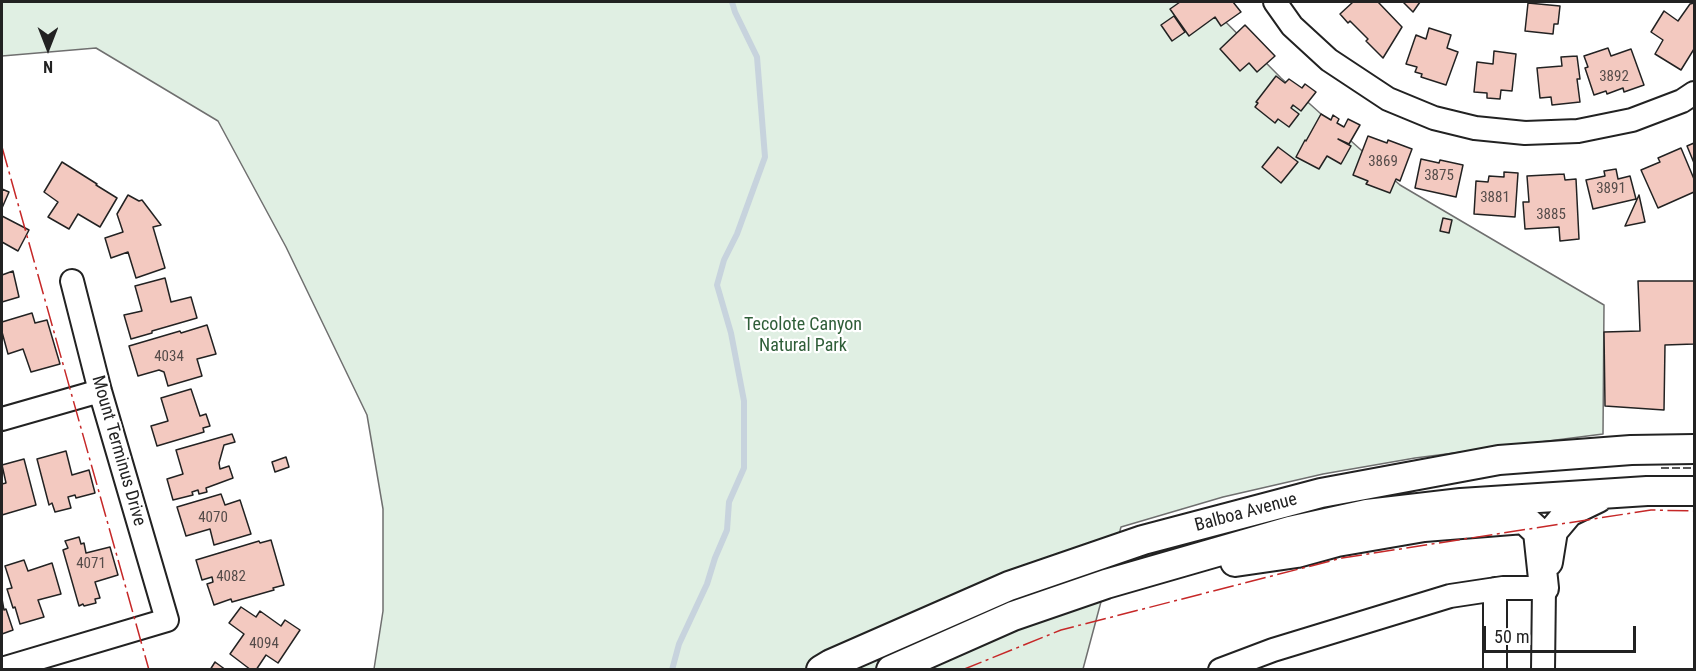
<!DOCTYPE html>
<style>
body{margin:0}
#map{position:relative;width:1696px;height:671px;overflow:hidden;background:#fff;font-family:"Roboto Condensed",sans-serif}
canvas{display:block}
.frame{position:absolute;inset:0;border:3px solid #222;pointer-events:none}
.north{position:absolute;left:18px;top:18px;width:60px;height:60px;-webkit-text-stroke:4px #fff;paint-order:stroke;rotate:180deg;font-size:16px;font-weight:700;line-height:24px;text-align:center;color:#222}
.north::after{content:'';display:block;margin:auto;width:21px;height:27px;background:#222;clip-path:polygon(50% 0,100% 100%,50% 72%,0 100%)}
.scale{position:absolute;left:1483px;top:626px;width:153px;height:27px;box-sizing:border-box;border:3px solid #222;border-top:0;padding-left:8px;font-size:18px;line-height:21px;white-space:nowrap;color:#222;-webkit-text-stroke:4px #fff;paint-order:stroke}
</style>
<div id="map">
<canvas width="1696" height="671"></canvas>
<div class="frame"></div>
<div class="north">N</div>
<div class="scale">50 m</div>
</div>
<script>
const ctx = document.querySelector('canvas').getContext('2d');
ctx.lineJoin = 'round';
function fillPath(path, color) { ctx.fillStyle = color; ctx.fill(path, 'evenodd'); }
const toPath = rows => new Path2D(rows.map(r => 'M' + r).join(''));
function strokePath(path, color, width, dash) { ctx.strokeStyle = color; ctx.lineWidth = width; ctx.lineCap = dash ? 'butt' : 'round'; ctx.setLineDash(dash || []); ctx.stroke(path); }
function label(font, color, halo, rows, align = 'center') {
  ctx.font = font + ' "Roboto Condensed",sans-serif'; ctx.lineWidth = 4.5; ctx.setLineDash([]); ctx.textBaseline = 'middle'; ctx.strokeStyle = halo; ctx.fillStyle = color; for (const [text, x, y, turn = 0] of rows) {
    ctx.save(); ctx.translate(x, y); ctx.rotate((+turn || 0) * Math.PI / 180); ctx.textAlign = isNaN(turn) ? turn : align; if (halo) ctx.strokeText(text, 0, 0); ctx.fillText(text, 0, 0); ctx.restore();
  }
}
const green = toPath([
 [2,2,1206,2,1281,78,1400,185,1604,305,1603,434,1415,458,1323,474,1223,497,1121,527,1083,669,374,669,383,611,383,509,367,415,286,247,218,121,96,48,2,56,2,2]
]);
fillPath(green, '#e0efe3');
strokePath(green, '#6f6f6f', 1.5);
strokePath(toPath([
 [672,670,679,644,707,584,715,558,727,530,729,502,744,468,744,401,731,333,717,285,724,260,737,234,765,157,757,57,735,12,732,2]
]), '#c7d3dd', 6);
const building = toPath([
 [1180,2,1233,2,1241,12,1221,26,1215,17,1189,36,1170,9,1180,2],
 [1353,2,1378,2,1402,27,1383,58,1366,41,1368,39,1350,21,1348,23,1340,14,1353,2],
 [1403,2,1420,2,1413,12,1403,2],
 [1528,3,1560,6,1558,24,1554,24,1553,34,1525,31,1528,3],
 [1694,3,1694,49,1681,70,1655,54,1663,40,1651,32,1664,11,1678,21,1690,4,1694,3],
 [1174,16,1185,32,1172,41,1161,25,1174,16],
 [1245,25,1275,56,1257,72,1249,63,1240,71,1220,49,1245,25],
 [1429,28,1451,35,1447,48,1458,52,1446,85,1421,77,1422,74,1415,72,1417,67,1406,64,1416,35,1426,39,1429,28],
 [1608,48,1611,56,1631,49,1644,85,1624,92,1623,88,1607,94,1606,91,1594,95,1585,68,1588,67,1584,56,1608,48],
 [1494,51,1516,54,1512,91,1501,90,1500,99,1487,98,1487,93,1474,92,1477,62,1493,64,1494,51],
 [1577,56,1580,79,1577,79,1580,102,1552,105,1551,97,1540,98,1537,68,1562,66,1561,57,1577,56],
 [1276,76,1285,83,1289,79,1302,88,1305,84,1316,92,1301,111,1293,105,1291,108,1299,114,1289,127,1278,119,1275,123,1255,107,1258,103,1256,102,1276,76],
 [1321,114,1331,120,1333,115,1339,119,1337,123,1344,127,1348,119,1360,125,1349,144,1338,139,1351,146,1341,164,1327,156,1319,169,1296,157,1305,140,1306,141,1321,114],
 [1368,136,1387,143,1388,140,1412,149,1400,181,1396,179,1390,193,1366,184,1368,181,1353,175,1368,136],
 [1694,143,1694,163,1687,146,1694,143],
 [1278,147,1298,162,1281,183,1262,167,1278,147],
 [1681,148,1694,179,1694,192,1658,208,1641,170,1660,162,1658,158,1681,148],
 [1421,159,1439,163,1440,160,1463,165,1456,197,1415,188,1421,159],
 [62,162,97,184,96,185,117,198,100,227,78,214,69,229,48,217,58,202,44,192,62,162],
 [1616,169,1618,179,1630,176,1636,199,1593,209,1586,180,1605,176,1604,171,1616,169],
 [1504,172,1518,173,1515,217,1474,214,1476,181,1488,182,1489,176,1504,177,1504,172],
 [1564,174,1565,180,1576,179,1579,239,1560,241,1559,227,1525,229,1523,202,1529,202,1527,176,1564,174],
 [2,189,9,192,2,208,2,189],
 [128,195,139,201,142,200,161,225,153,227,165,268,136,278,128,252,111,258,105,238,123,232,117,214,128,195],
 [1639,195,1645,222,1625,226,1639,195],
 [2,216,29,230,18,251,2,242,2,216],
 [1443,218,1452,220,1449,233,1440,231,1443,218],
 [13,271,19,297,2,302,2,275,13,271],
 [165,278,171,302,191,297,197,318,152,331,152,333,131,339,124,315,142,311,135,286,165,278],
 [1638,281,1694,281,1694,344,1665,345,1664,410,1605,406,1604,332,1640,331,1638,281],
 [32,313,35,323,47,320,60,364,31,372,23,349,8,354,2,332,2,322,32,313],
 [207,325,216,354,197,359,202,376,168,386,164,372,159,370,138,376,129,346,180,331,181,333,207,325],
 [191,389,200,416,206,414,210,426,203,428,204,432,157,446,151,426,168,421,161,398,191,389],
 [232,434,235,442,224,445,219,463,220,469,229,466,233,478,206,488,207,492,199,494,198,490,192,492,193,495,173,500,167,479,183,474,176,450,232,434],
 [66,451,72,475,89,470,95,493,76,498,75,495,68,497,71,508,55,512,52,503,49,505,37,459,66,451],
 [286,457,289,467,275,472,272,462,286,457],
 [24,459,36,505,2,515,2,484,6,483,2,465,24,459],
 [221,494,225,505,240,500,251,534,214,545,210,529,186,536,177,507,221,494],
 [79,537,81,544,84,543,86,553,110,547,118,575,95,582,100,598,95,599,96,603,84,606,83,604,79,606,63,550,68,548,65,541,79,537],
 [271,540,284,585,273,588,274,590,232,602,231,599,214,605,207,584,213,582,212,577,202,580,196,560,259,541,260,543,271,540],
 [24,560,28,571,52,563,61,594,38,600,44,617,20,624,15,607,13,608,7,589,12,588,5,566,24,560],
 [2,599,4,610,6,609,13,630,2,634,2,599],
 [241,607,256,617,260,611,281,626,285,620,300,630,278,663,266,655,256,670,251,670,230,654,244,634,229,623,241,607],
 [215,662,226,670,210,670,215,662]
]);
fillPath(building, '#f3c9c0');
strokePath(building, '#222', 1.5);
const minor = toPath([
 [1275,2,1292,26,1329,60,1388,99,1434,118,1475,128,1525,133,1578,131,1632,120,1682,101,1694,93],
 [2,419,100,391],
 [1495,589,1495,670],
 [2,669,167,620,100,391,72,281],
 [1220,670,1273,650,1450,596,1503,588,1544,588,1543,670]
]);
const major = toPath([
 [1235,562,1297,553,1337,542,1424,527,1524,519,1538,532,1544,588],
 [1548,562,1553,531,1569,512,1598,498],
 [821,670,831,664,1009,586,1143,540,1321,493,1499,460,1631,450,1694,449],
 [891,670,1013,616,1106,584,1290,531,1367,514,1461,503,1647,491,1694,491]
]);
strokePath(minor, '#222', 26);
strokePath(major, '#222', 32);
strokePath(minor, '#fff', 22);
strokePath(major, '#fff', 28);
strokePath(toPath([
 [1661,468,1694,468]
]), '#222', 1.5, [8, 3]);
strokePath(toPath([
 [2,147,149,670],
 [962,670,1061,630,1342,558,1651,510,1694,511]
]), '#c62828', 1.5, [21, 4.5, 3, 4.5]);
label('15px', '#564c4a', null, [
 ["3892",1614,77],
 ["3869",1383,162],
 ["3875",1439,176],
 ["3891",1611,189],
 ["3881",1495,198],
 ["3885",1551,215],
 ["4034",169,357],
 ["4070",213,518],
 ["4071",91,564],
 ["4082",231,577],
 ["4094",264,644]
]);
label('18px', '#2f5e38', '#fff', [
 ["Tecolote Canyon",803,325],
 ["Natural Park",803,346]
]);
label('18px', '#222', '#fff', [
 ["Mount Terminus Drive",118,451,74],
 ["Balboa Avenue",1246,513,-15]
]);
</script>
